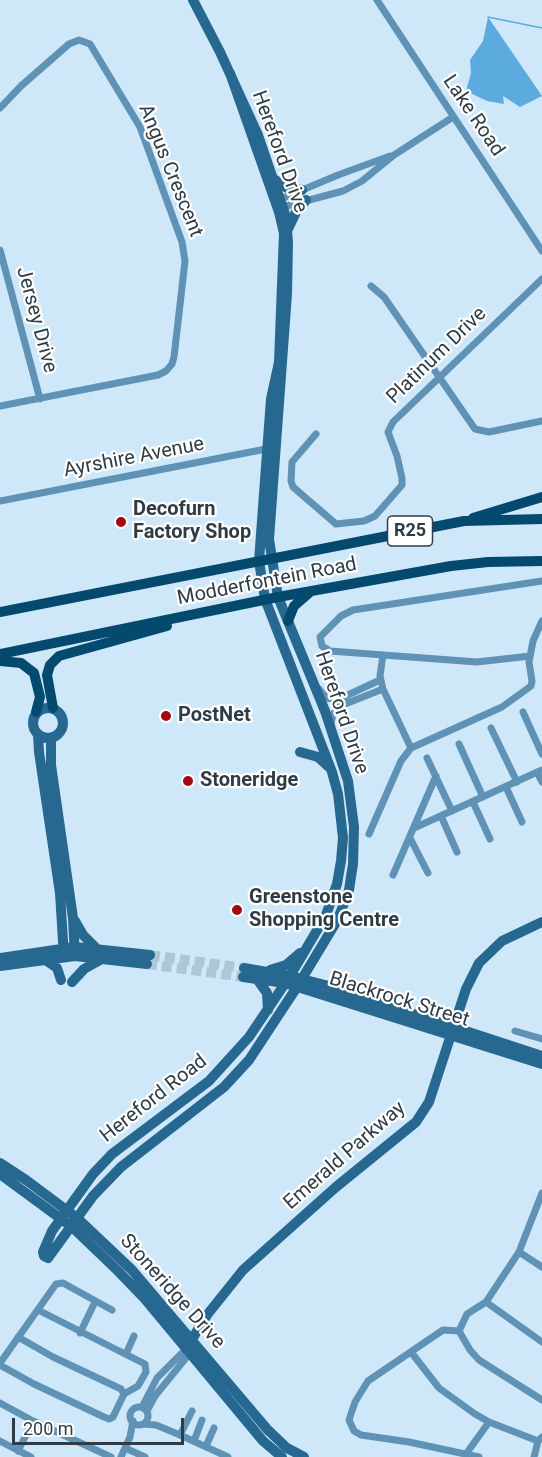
<!DOCTYPE html>
<style>
body{margin:0}
#map{position:relative;width:542px;height:1457px;overflow:hidden;background:#cee8fa;font-family:Roboto,sans-serif}
canvas{display:block}
.scale{position:absolute;left:12px;top:1418px;width:172px;height:27px;box-sizing:border-box;border:3px solid #2f3c45;border-top:0;padding-left:8px;font-size:18px;line-height:21px;white-space:nowrap;color:#2f3c45;-webkit-text-stroke:4px #fff;paint-order:stroke}
</style>
<div id="map">
<canvas width="542" height="1457"></canvas>
<div class="scale">200 m</div>
</div>
<script>
const ctx = document.querySelector('canvas').getContext('2d');
ctx.lineJoin = 'round';
function fillPath(path, color) { ctx.fillStyle = color; ctx.fill(path, 'evenodd'); }
const toPath = rows => new Path2D(rows.map(r => 'M' + r).join(''));
function strokePath(path, color, width, dash) { ctx.strokeStyle = color; ctx.lineWidth = width; ctx.lineCap = dash ? 'butt' : 'round'; ctx.setLineDash(dash || []); ctx.stroke(path); }
function label(font, color, halo, rows, align = 'center') {
  ctx.font = font + ' Roboto,sans-serif'; ctx.lineWidth = 4.5; ctx.setLineDash([]); ctx.textBaseline = 'middle'; ctx.strokeStyle = halo; ctx.fillStyle = color; for (const [text, x, y, turn = 0] of rows) {
    ctx.save(); ctx.translate(x, y); ctx.rotate((+turn || 0) * Math.PI / 180); ctx.textAlign = isNaN(turn) ? turn : align; if (halo) ctx.strokeText(text, 0, 0); ctx.fillText(text, 0, 0); ctx.restore();
  }
}
fillPath(toPath([
 [488,17,542,96,520,107,503,96,504,104,487,101,466,91,471,73,470,60,483,41]
]), '#5babde');
strokePath(toPath([
 [488,17,542,28]
]), '#5babde', 1.5);
strokePath(toPath([
 [150,955,244,968],
 [147,964,243,977]
]), '#aec6d6', 10, [10, 5]);
strokePath(toPath([
 [377,0,542,251],
 [0,108,21,86,69,44,79,40,90,44,140,127,182,242,185,261,174,357,172,364,166,371,158,375,0,406],
 [281,199,338,175,390,156],
 [283,207,343,191,362,181,394,155,453,117],
 [0,250,40,399],
 [371,286,384,297,475,429,489,432,542,421],
 [316,434,292,462,291,481,293,487,336,524,364,521,375,516,402,485,402,478,397,456,388,432,393,422,542,279],
 [0,501,271,448],
 [383,655,380,676,383,689,411,748],
 [530,656,477,662,330,651,322,646,320,637,341,616,353,610,542,581],
 [319,689,327,698,337,700,380,680],
 [523,712,542,754],
 [331,723,333,714,340,706,383,689],
 [491,728,517,782],
 [459,744,483,797],
 [427,758,452,811],
 [537,772,542,782],
 [506,787,522,822],
 [473,802,490,839],
 [441,816,457,852],
 [414,828,542,770],
 [369,834,401,761,411,748,502,707,531,686,532,681,529,662,533,641,542,621],
 [410,838,428,873],
 [393,875,436,776],
 [515,1031,542,1039],
 [519,1252,542,1267],
 [486,1302,542,1342],
 [38,1310,145,1364,146,1372,138,1386,124,1394],
 [459,1331,443,1330,368,1381,355,1402,349,1420,354,1431,361,1435,409,1442,479,1457],
 [459,1331,467,1314,486,1302,519,1252,542,1193],
 [459,1331,470,1350,479,1360,542,1400],
 [80,1333,95,1302],
 [411,1352,439,1388,475,1414,489,1422,538,1441],
 [126,1354,134,1336],
 [0,1363,56,1284,63,1283,112,1310],
 [0,1365,34,1384,104,1417,109,1419,113,1417,124,1394,121,1389,53,1357,18,1337],
 [0,1403,33,1421,111,1457],
 [142,1407,157,1378,186,1349],
 '130 1416a9 9 0 1 1 18 0a9 9 0 1 1-18 0Z',
 [147,1411,155,1396,190,1353],
 [143,1424,156,1425,180,1435,228,1457],
 [180,1435,192,1411],
 [0,1441,31,1457],
 [194,1441,202,1420],
 [206,1446,214,1428],
 [125,1448,145,1457],
 [18,1451,33,1421],
 [466,1454,489,1422],
 [121,1457,130,1437,133,1421],
 [534,1457,538,1441,542,1437]
]), '#5f92b5', 7);
strokePath(toPath([
 [193,0,220,52,258,135,286,217,288,243,287,294,269,539,278,597,325,711,348,781,354,827,353,864,349,890,338,919,297,987,249,1060,224,1087,121,1167,93,1196,48,1258,44,1256,43,1252,52,1231,93,1174,112,1154,209,1081,249,1037,290,976,326,915,337,884,341,861,343,838,341,820,338,794,332,772,265,599,259,561,271,399,279,362,284,233,279,212,230,73],
 [274,179,287,188,302,190],
 [288,229,296,212,306,200],
 '33 723a15 15 0 1 1 30 0a15 15 0 1 1-30 0Z',
 [38,734,39,752,60,893,64,957],
 [51,738,51,765,73,918,75,956],
 [300,752,318,757,329,767],
 [75,921,83,935,97,949],
 [0,958,75,947,150,955],
 [44,959,57,968,61,980],
 [0,966,75,956,147,964],
 [244,968,290,976,325,985,542,1056],
 [270,970,286,965,300,953],
 [243,977,285,983,542,1064],
 [257,979,267,993,268,1010],
 [72,982,84,969,102,959],
 [0,1163,26,1180,77,1218,132,1270,267,1429,287,1448,304,1457],
 [0,1174,72,1227,118,1271,145,1299,263,1441,282,1457],
 [186,1349,207,1315,243,1270,336,1187,416,1122,429,1102,466,989,479,963,502,941,542,922]
]), '#266890', 10);
strokePath(toPath([
 [473,518,542,497],
 [0,612,464,521,542,519],
 [288,621,294,606,309,593],
 [0,654,278,597,451,566,488,562,542,561],
 [0,661,21,663,34,673,40,697,36,712],
 [53,708,47,675,50,665,59,656,167,626]
]), '#034a6e', 10);
for (const [x, y, r, color] of [
 [121,522,6,"#a30813"],
 [166,716,6,"#a30813"],
 [188,781,6,"#a30813"],
 [237,910,6,"#a30813"]
]) { const dot = new Path2D(); dot.arc(x, y, r, 0, 2 * Math.PI); ctx.fillStyle = color; ctx.fill(dot); strokePath(dot, '#fff', 2); }
for (const [x, y, w] of [
 [410,531,45]
]) { const box = new Path2D(); box.roundRect(x - w / 2, y - 15, w, 30, 4.5); ctx.fillStyle = '#fff'; ctx.fill(box); strokePath(box, '#2f3c45', 1.5); }
label('bold 18px', '#2f3c45', null, [
 ["R25",410,531]
]);
label('20px', '#2f3c45', '#fff', [
 ["Lake Road",473,116,56],
 ["Hereford Drive",279,152,70],
 ["Angus Crescent",170,171,68],
 ["Jersey Drive",36,320,75],
 ["Platinum Drive",437,356,-44],
 ["Ayrshire Avenue",134,458,-11],
 ["Modderfontein Road",267,582,-11],
 ["Hereford Drive",341,713,71],
 ["Blackrock Street",399,1000,17],
 ["Hereford Road",154,1099,-38],
 ["Emerald Parkway",345,1156,-41],
 ["Stoneridge Drive",172,1292,48]
]);
label('bold 20px', '#2f3c45', '#fff', [
 ["Decofurn",133,510],
 ["Factory Shop",133,533],
 ["PostNet",178,716],
 ["Stoneridge",200,781],
 ["Greenstone",249,898],
 ["Shopping Centre",249,921]
], 'left');
</script>
